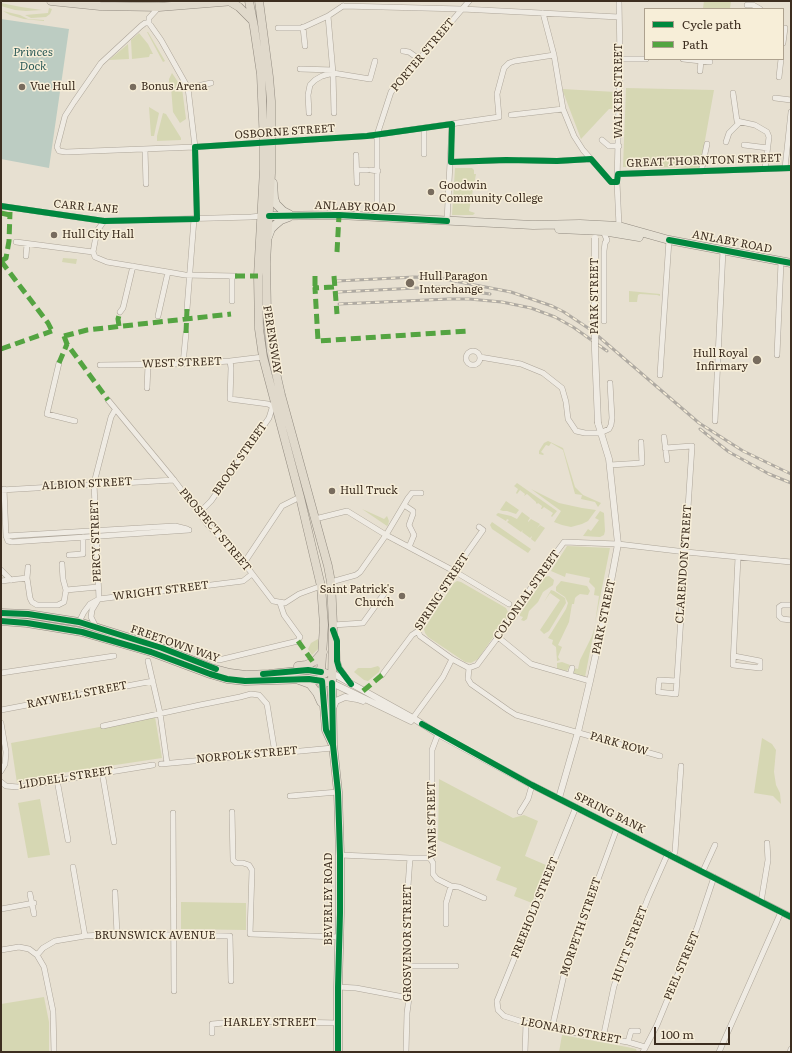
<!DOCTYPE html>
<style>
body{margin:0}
#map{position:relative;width:792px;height:1053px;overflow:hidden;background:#e7e0d1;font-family:Literata,serif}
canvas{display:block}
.frame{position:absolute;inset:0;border:2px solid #3d2e20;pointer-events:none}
.legend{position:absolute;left:644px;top:8px;width:140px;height:52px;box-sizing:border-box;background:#f7eed8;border:1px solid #ada18e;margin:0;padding:5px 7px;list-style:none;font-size:12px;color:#3d2e20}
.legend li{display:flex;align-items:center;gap:8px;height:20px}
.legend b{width:20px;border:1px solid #ada18e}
.scale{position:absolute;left:654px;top:1027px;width:76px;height:18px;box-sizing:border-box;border:2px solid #3d2e20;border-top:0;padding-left:5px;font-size:12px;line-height:14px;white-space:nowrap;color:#3d2e20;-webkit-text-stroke:3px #f7eed8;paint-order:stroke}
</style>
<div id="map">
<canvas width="792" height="1053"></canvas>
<div class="frame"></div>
<ul class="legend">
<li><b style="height:5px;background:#00873e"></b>Cycle path</li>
<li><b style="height:5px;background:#54a441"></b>Path</li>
</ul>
<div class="scale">100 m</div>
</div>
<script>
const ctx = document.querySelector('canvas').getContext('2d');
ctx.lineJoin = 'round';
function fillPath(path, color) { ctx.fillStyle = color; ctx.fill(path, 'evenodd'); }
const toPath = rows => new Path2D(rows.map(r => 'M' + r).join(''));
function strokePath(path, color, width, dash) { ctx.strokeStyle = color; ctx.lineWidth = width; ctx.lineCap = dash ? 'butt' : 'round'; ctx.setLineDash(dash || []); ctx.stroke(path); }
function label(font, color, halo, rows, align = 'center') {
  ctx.font = font + ' Literata,serif'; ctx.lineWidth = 3; ctx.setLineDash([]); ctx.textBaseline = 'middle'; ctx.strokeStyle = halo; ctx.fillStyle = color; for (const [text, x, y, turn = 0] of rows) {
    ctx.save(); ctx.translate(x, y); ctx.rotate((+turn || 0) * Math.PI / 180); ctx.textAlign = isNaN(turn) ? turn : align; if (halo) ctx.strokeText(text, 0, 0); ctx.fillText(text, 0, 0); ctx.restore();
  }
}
fillPath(toPath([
 [704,1,731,1,730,9,703,8],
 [1,3,21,7,42,10,26,11,15,10,1,6],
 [49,8,52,9,50,14,46,17,31,18,25,15,48,13],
 [3,11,20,15,28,19,44,20,44,21,24,19,10,15],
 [147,32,148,32,165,61,163,62],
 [139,33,148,44,153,54,150,54,149,57,132,59,131,40],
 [128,44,129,59,109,60],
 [172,73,182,88,186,119,180,123,173,112,171,87,169,84,169,79],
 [626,88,714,90,700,168,623,167],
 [562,89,616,92,616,109,609,109,581,139],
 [149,107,159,113,154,136,151,136],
 [163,113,166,114,181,138,181,140,157,141,157,136],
 [455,168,472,168,474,170,474,174,476,174,469,211,475,213,473,215,452,215],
 [63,258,77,259,76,264,62,262],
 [629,291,660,294,660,296,657,295,640,294,638,295,637,302,629,302],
 [548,441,563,448,575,487,583,495,601,503,598,507,595,502,581,499,582,495,575,494,563,450,551,443,549,446,546,445,541,452,544,454,543,455,539,454,539,451,544,443],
 [517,483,557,511,552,517,551,516,553,513,544,507,542,509,541,509,542,506,538,503,537,504,536,503,536,502,527,494,524,496,525,494,520,490,517,494,516,493,518,489,514,486],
 [531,489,559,503,582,508,596,510,588,521,582,524,571,527,562,525,554,522,561,511],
 [506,501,519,510,516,514,507,511,503,511,500,510],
 [362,509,382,518,384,519,387,516,389,521,388,525,387,526],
 [600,511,604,513,605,531,604,535,600,537,583,536,588,529,591,531,599,520,595,518],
 [522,512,530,518,528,521,528,522,531,519,540,524,537,528,540,525,545,528,535,542,531,539,532,536,530,538,522,532,523,530,521,532,507,522,509,520,507,519,506,521,496,515,498,513,511,516,517,519],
 [492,522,531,549,528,553,492,529,490,525],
 [567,546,610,548,595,623,599,596,594,595,595,588,589,582,590,578,566,573,565,577,551,571],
 [549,576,554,580,553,585,543,592,538,602,529,611,527,619,524,621,521,620,523,617,520,616,520,614,545,577],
 [457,581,461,582,506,608,508,612,508,616,478,659,471,663,465,662,428,637,425,633,424,629,454,583],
 [561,581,587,586,590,591,588,595,580,594,577,596,575,598,574,604,572,604,569,622,558,645,562,647,558,657,560,660,557,661,556,647,552,644,553,640,548,638,566,609,568,603,565,597,556,591,556,587],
 [551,590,554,591,565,598,566,603,549,631,544,634,540,630,560,600,550,593,544,602],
 [595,626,585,677,574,674,574,668,578,669,580,660,592,636],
 [318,639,319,644,318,649,312,655,308,649,311,643],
 [562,662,570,665,567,671,557,669,557,663],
 [378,666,380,668,379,672,368,681,364,680,354,672,358,668,371,668],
 [155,717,162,758,62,773,17,783,11,743],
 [762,738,772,744,776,750,774,772,776,785,780,793,781,804,773,796,754,793],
 [439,779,513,818,524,815,538,821,525,856,546,865,532,903,514,896,517,888,496,880,501,867,438,840],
 [40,799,50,855,28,858,18,803],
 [181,902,246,903,246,930,181,929],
 [44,997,49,1022,49,1052,1,1052,1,1004],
 [562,1035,627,1047,636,1049,637,1052,559,1052]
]), '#d6d7b3');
fillPath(toPath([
 [1,19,69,29,49,168,1,159]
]), '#bcccc2');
const minor = toPath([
 [747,5,753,5,760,9],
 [343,6,462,9,619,17],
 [159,7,149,18,149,23,161,40,188,88,195,147,197,219],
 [543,13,554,55,563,109,574,136,583,150,611,182,617,182],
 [328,16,333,73,334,113],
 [149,23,145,23,141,26,101,63,74,102,65,116,57,147,59,151,66,152,195,147,367,136,499,117,497,94,504,68,509,63,515,61,554,55],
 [303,27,305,46],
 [278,28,302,28,328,16,343,6],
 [783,43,785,28],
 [403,51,409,52,419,59],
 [620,59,646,59],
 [683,59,710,62],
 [300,69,333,70],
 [700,71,701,61],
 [779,77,781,59],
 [188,88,211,83],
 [733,93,737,121,755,125,767,132,769,137,765,169],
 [775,98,791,100],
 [309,113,308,95,310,85,315,80,322,76,333,73,370,79,375,61],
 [511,115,563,109],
 [602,140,609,146,619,146],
 [726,142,729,133,740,122],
 [744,145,768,148],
 [145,149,146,184],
 [424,154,424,129],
 [356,155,357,183],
 [522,160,557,161,591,159],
 [451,162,506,160],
 [785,168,791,112],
 [357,170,367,170],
 [371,170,378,171],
 [701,172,707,144],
 [618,174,791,168],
 [1,206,104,221,251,217,261,216],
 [377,217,377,135,391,92,469,1],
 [447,221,452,124],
 [619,226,617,182,620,59,619,1],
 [603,231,607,240,605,243,604,251,604,321],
 [16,242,93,252],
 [93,252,95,257,107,262,168,272,185,275,235,276],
 [93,252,97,231,104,221],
 [26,256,27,244],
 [232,301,232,276],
 [187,309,194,219],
 [120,312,123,308,133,266],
 [158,316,168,272],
 '466 358a7 7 0 1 1 14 0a7 7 0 1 1-14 0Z',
 [777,355,781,262],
 [480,357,521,364,543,373,562,388,566,402,568,419,576,431,585,433,600,433,609,429,611,425,612,418,610,383],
 [230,361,231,368,230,399,268,404,272,406],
 [59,363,47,414,75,421],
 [183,364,186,333],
 [100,365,183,364,230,361,263,357],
 [660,375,669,240],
 [147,388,148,365],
 [108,400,174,480,208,525,244,563,273,601,285,603,299,594,321,586],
 [715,421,723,250],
 [664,437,667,460],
 [665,448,692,446,676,694,658,692,659,680,677,681],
 [610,465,642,463,641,442],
 [4,489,6,536,8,541,12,542,189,530],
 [1,490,174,480],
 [404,505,413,511,413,514,409,525,414,535,409,547],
 [199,513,211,501,269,418,274,402],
 [315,519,347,511,386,535,454,571,509,604],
 [6,536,157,527,175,526,187,529],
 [69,555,83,554,83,537],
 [244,563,282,506,300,497],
 [62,564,63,579,66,590],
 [28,567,27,578,30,598,32,602,37,605,58,605,64,602,66,590,98,587],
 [1,570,11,580],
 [1,581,27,578],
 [331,582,356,575,360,572,386,535,408,498,412,493,421,493],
 [99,599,94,483,111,417,115,410],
 [791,605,782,605,779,607,779,616,782,619,791,620],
 [79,622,84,612,90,604,99,599,243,581,252,574],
 [333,625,363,623,384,594],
 [96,627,91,617,92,610,98,600],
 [418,631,420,636,452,659,469,668],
 [498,637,531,664,590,681],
 [734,656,760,661,760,668,733,665,738,557],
 [209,658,219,660,298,641,300,637,284,615,280,603],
 [148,661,160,713,167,763],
 [469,668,477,665,498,637,541,573,564,542,618,544,686,552,791,562],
 [469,668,468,679,471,684,508,710,516,715,660,756],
 [1,673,114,656],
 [382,675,412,635,418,631,419,626,454,571,483,530,479,527],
 [570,675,572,668],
 [1,710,153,681],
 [413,718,443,677,452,659],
 [1,723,6,752,5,764,1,771],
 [103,726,200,705,240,697,251,694,259,695,267,704,275,753],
 [438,734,432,750,432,856,430,858,433,863,433,874,437,879,451,886,459,887,484,898],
 [161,764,333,748],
 [102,772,114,842],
 [57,780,68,840],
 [1,782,6,786,18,787,153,765],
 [290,796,338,792],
 [576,807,497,1001,498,1010,504,1016,526,1023,603,1038,628,1042,645,1047],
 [232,812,233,860,236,863,243,863,249,865,252,870,250,934,339,937],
 [520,812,528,799,532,785],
 [173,813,174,991],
 [340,855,410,858,430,858],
 [673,856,675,852,681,766],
 [73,867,85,936],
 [703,871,715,845],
 [115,892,117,934],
 [30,894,34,914],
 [761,902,768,860,767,843],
 [1,909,34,903],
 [446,924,446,903,451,886],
 [1,950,19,947,29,949,37,955,44,967,53,1011,54,1052],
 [37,955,43,948,55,941,85,936,117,934,230,936,231,981],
 [407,966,456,966],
 [338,987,356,988,409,998],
 [552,1028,566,966,617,828],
 [212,1033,212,1024,248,1021,338,1023],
 [603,1038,614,986,648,898,668,853],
 [628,1042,631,1031,638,1031],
 [406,1052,407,1013,409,998,407,966,407,900,410,858],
 [525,1052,526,1023],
 [643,1052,657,1025,697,928,714,877],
 [719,1052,781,912],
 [790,1052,791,1049]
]);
const tertiary = toPath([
 [336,639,337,661,339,668,348,681],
 [332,673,413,718,438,734,532,785,791,917],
 [332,683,411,721],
 [334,706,336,701,345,697,357,699,363,701],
 [559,798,578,732,590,681,606,608,618,544,609,459,598,423]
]);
const primary = toPath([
 [273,183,274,198,276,204,283,211,289,214],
 [262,216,339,215,533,225,580,224,619,226,669,240,791,263],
 [559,229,603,231,639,237],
 [268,237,271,229,275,225,281,220,289,217],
 [299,680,310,684,317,693,321,702],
 [322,681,326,730,332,743],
 [332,683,333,745,338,792,340,855,340,913,338,987,338,1052]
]);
const trunk = toPath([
 [51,1,100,6,159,7,234,1],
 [229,1,239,7,252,20],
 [249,1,254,27,261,74,264,143,264,169,258,276,259,329,263,357,300,497,321,586,324,625,321,672,322,681],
 [1,613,28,614,79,622,162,648,211,668,230,673,246,675,269,674,308,670,325,673],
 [1,621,27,623,82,632,151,652,210,674,227,679,245,681,309,679,332,683,333,625,331,582,328,566,281,395,271,351,267,314,266,263,271,173,271,101,269,77,259,1],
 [298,666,306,665,315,661,323,652]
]);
strokePath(minor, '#ada599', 6);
strokePath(tertiary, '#ada599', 7);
strokePath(primary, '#928b80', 9);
strokePath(trunk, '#928b80', 9);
strokePath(minor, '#efebe3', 5);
strokePath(tertiary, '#efebe3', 6);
strokePath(primary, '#e6e1d4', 8);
strokePath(trunk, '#e0d9cb', 8);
const rail = toPath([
 [337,281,415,277,439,278,511,292,552,306,564,312,591,330,699,423,743,451,791,474],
 [462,290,490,294],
 [338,292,436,287,468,288],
 [339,304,449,299,469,299,502,302,531,308,555,317,573,327,607,351],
 [700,429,729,452,769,474,791,483]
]);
strokePath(rail, '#afaaa2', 3);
strokePath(rail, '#f7eed8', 1.5, [4.5]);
const tertiaryBridge = toPath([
 [595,238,595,350,598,423]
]);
strokePath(tertiaryBridge, '#ada599', 7, []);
strokePath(tertiaryBridge, '#efebe3', 6);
strokePath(toPath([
 [1,213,10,215],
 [337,252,339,215],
 [1,261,48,323,52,331],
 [1,261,6,258,9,241,10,212],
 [235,276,258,276],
 [315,276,315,288],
 [334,276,337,314],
 [334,287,315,288,318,341,468,331],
 [119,326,118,319,120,312],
 [186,333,187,309],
 [64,336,87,330,231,314],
 [64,336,67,344,108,400],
 [1,349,52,331],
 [59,363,67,344],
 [298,641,313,662],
 [363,691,382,675]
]), '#54a441', 5, [10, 5]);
strokePath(toPath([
 [1,206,104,221,197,219,195,147,367,136,452,124,451,162,506,160,557,161,591,159,611,182,617,182,618,174,791,168],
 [269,216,339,215,447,221],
 [669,240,791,263],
 [1,613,28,614,79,622,162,648,216,669],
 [1,621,27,623,82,632,151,652,210,674,227,679,245,681,309,679,322,681,326,730,333,745],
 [333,630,337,641,337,661,339,668,351,684],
 [263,674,308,670,321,672],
 [332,683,333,745,338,792,340,855,340,913,338,987,338,1052],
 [422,724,532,785,791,917]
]), '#00873e', 6);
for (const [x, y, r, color] of [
 [22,87,4,"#786c5e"],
 [133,87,4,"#786c5e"],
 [431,192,4,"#786c5e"],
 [54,235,4,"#786c5e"],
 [410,283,5,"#786c5e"],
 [757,360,5,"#786c5e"],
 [332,491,4,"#786c5e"],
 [402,596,4,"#786c5e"]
]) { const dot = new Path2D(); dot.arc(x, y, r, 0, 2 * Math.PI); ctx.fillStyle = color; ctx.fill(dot); strokePath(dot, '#f7eed8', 1.5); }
label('11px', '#3d2e20', '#f7eed8', [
 ["PORTER STREET",423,55,-50],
 ["WALKER STREET",619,91,-90],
 ["OSBORNE STREET",285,132,-4],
 ["GREAT THORNTON STREET",704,161,-2],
 ["CARR LANE",86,207,5],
 ["ANLABY ROAD",355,207,2],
 ["ANLABY ROAD",732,242,11],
 ["PARK STREET",595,296,-90],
 ["FERENSWAY",272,340,81],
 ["WEST STREET",182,363,-2],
 ["BROOK STREET",240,459,-55],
 ["ALBION STREET",87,484,-3],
 ["PROSPECT STREET",215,530,50],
 ["PERCY STREET",96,541,-92],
 ["CLARENDON STREET",684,564,-86],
 ["WRIGHT STREET",161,591,-7],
 ["SPRING STREET",442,592,-57],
 ["COLONIAL STREET",527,595,-55],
 ["PARK STREET",604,617,-78],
 ["FREETOWN WAY",175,644,19],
 ["RAYWELL STREET",77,695,-11],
 ["PARK ROW",619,744,16],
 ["NORFOLK STREET",247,755,-5],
 ["LIDDELL STREET",66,778,-9],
 ["SPRING BANK",610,813,27],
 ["VANE STREET",432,820,-91],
 ["BEVERLEY ROAD",329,899,-90],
 ["FREEHOLD STREET",535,908,-68],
 ["MORPETH STREET",581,927,-71],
 ["BRUNSWICK AVENUE",155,936],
 ["GROSVENOR STREET",408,943,-90],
 ["HUTT STREET",630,944,-69],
 ["PEEL STREET",682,966,-67],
 ["HARLEY STREET",270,1023],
 ["LEONARD STREET",571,1031,11]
]);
label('11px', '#3d2e20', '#f7eed8', [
 ["Vue Hull",30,87],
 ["Bonus Arena",141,87],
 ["Goodwin",439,186],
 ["Community College",439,199],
 ["Hull City Hall",62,235],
 ["Hull Paragon",419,277],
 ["Interchange",419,290],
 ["Hull Royal",748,354,"right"],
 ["Infirmary",748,367,"right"],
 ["Hull Truck",340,491],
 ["Saint Patrick's",394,590,"right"],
 ["Church",394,603,"right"]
], 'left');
label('italic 12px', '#2f5d5a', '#f7eed8', [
 ["Princes",33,52],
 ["Dock",33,66]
]);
</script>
